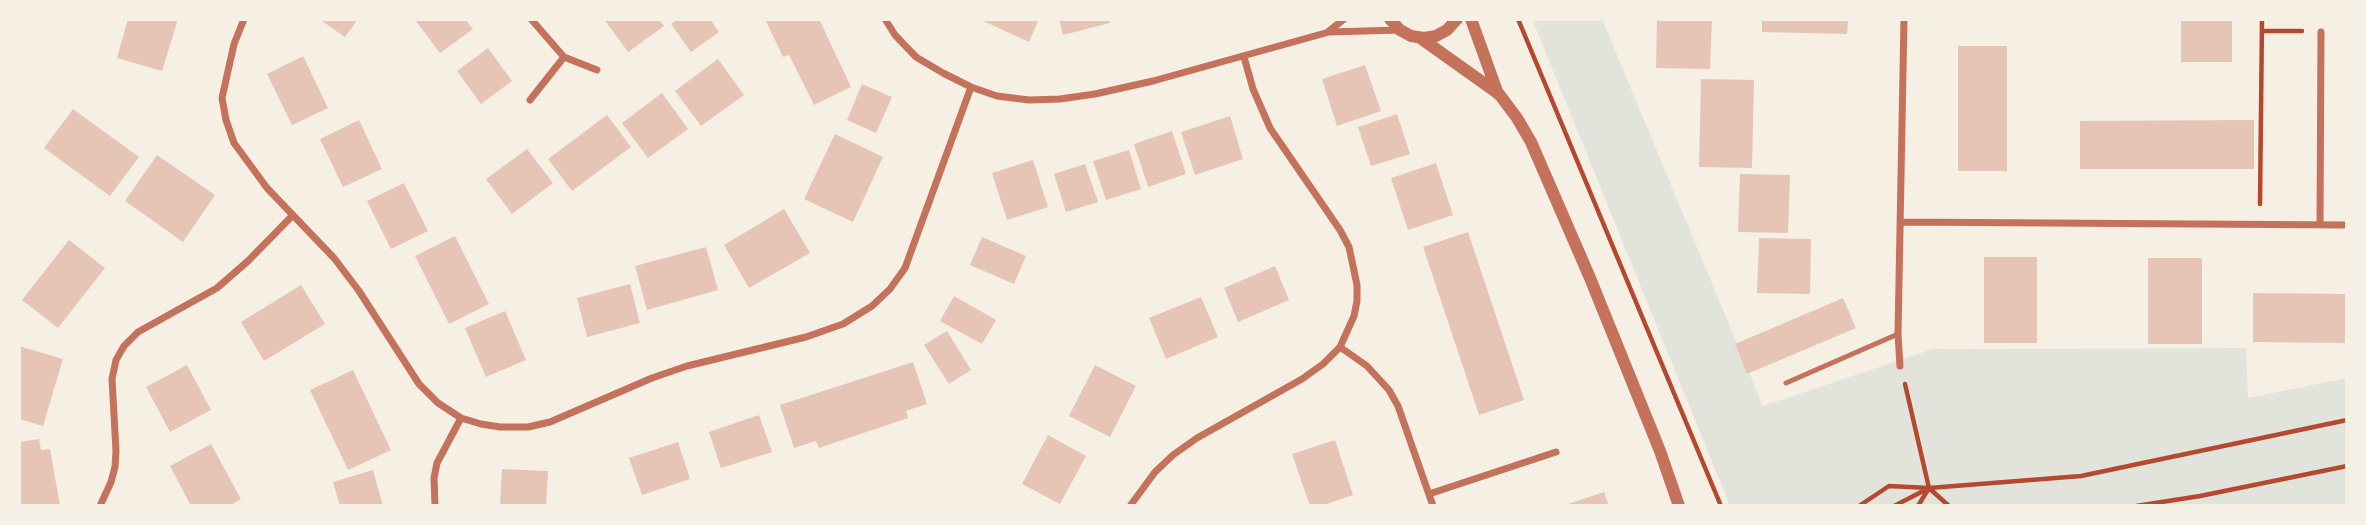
<!DOCTYPE html>
<style>
body{margin:0}
#map{position:relative;width:2366px;height:525px;overflow:hidden;background:#f6efe4;font-family:Merriweather,serif}
canvas{display:block}
.frame{position:absolute;inset:0;border:21px solid #f6efe4;pointer-events:none}
</style>
<div id="map">
<canvas width="2366" height="525"></canvas>
<div class="frame"></div>
</div>
<script>
const ctx = document.querySelector('canvas').getContext('2d');
ctx.lineJoin = 'round';
function fillPath(path, color) { ctx.fillStyle = color; ctx.fill(path, 'evenodd'); }
const toPath = rows => new Path2D(rows.map(r => 'M' + r).join(''));
function strokePath(path, color, width, dash) { ctx.strokeStyle = color; ctx.lineWidth = width; ctx.lineCap = dash ? 'butt' : 'round'; ctx.setLineDash(dash || []); ctx.stroke(path); }
fillPath(toPath([
 [1532,19,1602,19,1763,406,1933,349,2246,348,2248,398,2347,378,2347,506,1730,506]
]), '#e2e4dc');
fillPath(toPath([
 [128,19,178,19,162,71,117,58],
 [319,19,358,19,345,37],
 [418,19,465,19,473,29,440,53,416,21],
 [604,19,659,19,664,26,628,52],
 [678,19,710,19,719,32,691,52,671,24],
 [770,19,819,19,851,87,814,105,789,55,783,57,766,21],
 [979,19,1039,19,1029,42],
 [1059,19,1109,19,1110,23,1063,35],
 [1657,19,1712,19,1710,69,1656,68],
 [1762,19,1848,19,1847,34,1762,32],
 [2181,19,2232,19,2232,62,2181,62],
 [1958,46,2007,46,2007,171,1958,171],
 [488,48,512,81,481,104,457,71],
 [303,56,328,108,292,125,267,74],
 [718,59,744,95,701,126,675,91],
 [1365,65,1381,111,1337,126,1322,79],
 [1701,79,1754,80,1752,168,1699,167],
 [862,84,892,97,876,133,847,120],
 [662,93,688,129,648,158,622,123],
 [73,109,139,157,110,196,44,148],
 [1397,114,1410,154,1371,166,1358,127],
 [607,115,631,147,572,191,548,159],
 [1230,116,1243,159,1195,175,1181,132],
 [359,120,382,169,343,187,320,139],
 [2254,120,2254,169,2080,169,2080,121],
 [1172,131,1186,174,1148,187,1134,144],
 [835,134,883,157,853,222,804,199],
 [527,149,553,183,512,214,486,179],
 [1129,150,1141,189,1106,200,1093,161],
 [157,155,215,195,183,242,125,201],
 [1033,160,1048,207,1007,220,992,173],
 [1436,163,1453,215,1408,230,1391,178],
 [1085,164,1098,202,1066,212,1054,174],
 [1740,174,1790,175,1788,233,1738,232],
 [404,183,428,231,391,249,367,201],
 [784,209,810,253,749,288,724,245],
 [1468,232,1524,400,1479,415,1423,247],
 [455,236,489,304,449,324,415,256],
 [982,237,1026,256,1014,284,970,265],
 [1759,238,1811,239,1810,294,1757,293],
 [69,240,105,268,58,328,22,300],
 [706,247,718,290,647,310,635,266],
 [1984,257,2037,257,2037,343,1984,343],
 [2148,258,2202,258,2202,344,2148,344],
 [1275,266,1289,300,1238,322,1224,288],
 [630,284,640,323,587,337,577,298],
 [301,285,325,324,264,361,241,322],
 [2253,293,2347,294,2347,343,2253,342],
 [954,296,996,320,982,344,940,321],
 [1201,297,1218,337,1166,359,1149,318],
 [1843,298,1856,328,1747,374,1735,344],
 [505,311,526,360,486,377,465,328],
 [947,331,971,370,949,384,924,345],
 [19,346,63,359,43,426,19,419],
 [913,362,927,404,906,411,908,418,819,448,816,441,794,448,780,405],
 [187,365,211,410,170,432,146,387],
 [1095,365,1136,386,1110,437,1069,416],
 [353,370,391,450,348,470,310,390],
 [759,415,772,452,721,468,709,432],
 [1048,435,1086,456,1060,504,1022,484],
 [39,439,41,450,50,449,60,506,19,506,19,442],
 [1335,440,1353,495,1321,506,1310,506,1292,454],
 [678,442,690,479,642,495,629,458],
 [211,444,241,499,229,506,191,506,170,466],
 [502,469,548,471,546,506,500,506],
 [373,470,383,506,340,506,333,482],
 [1604,492,1609,506,1565,506,1565,505]
]), '#e6c5b7');
strokePath(toPath([
 [1518,19,1721,506],
 [2262,31,2302,31],
 [2260,204,2262,19],
 [1905,384,1929,488,1918,506],
 [1859,506,1889,486,1929,488,1949,506],
 [1894,506,1929,488,2081,476,2347,420],
 [2136,506,2200,496,2347,466]
]), '#b5482f', 4.5);
strokePath(toPath([
 [1786,383,1898,334]
]), '#c5725c', 5);
strokePath(toPath([
 [244,19,234,44,222,98,226,120,234,143,267,188,334,258,359,291,419,384,438,403,461,418,481,424,500,427,528,427,550,422,652,378,687,366,806,337,843,324,872,306,890,289,905,268,971,87],
 [531,19,564,57,597,70],
 [885,19,895,35,916,57,943,73,971,87,997,96,1029,100,1060,99,1095,94,1153,81,1329,32,1400,30],
 [1329,31,1344,19],
 [530,100,564,57],
 [1900,222,2347,225],
 [2320,225,2321,32],
 [1340,347,1367,366,1389,390,1398,406,1433,506],
 [1900,366,1898,334,1904,19],
 [1429,494,1556,452],
 [100,506,111,482,115,467,116,451,112,379,116,360,124,346,138,332,217,288,248,261,293,215],
 [435,506,434,478,437,463,461,418],
 [1130,506,1155,472,1173,455,1197,438,1302,379,1323,364,1340,347,1354,316,1357,301,1357,285,1349,247,1340,230,1270,128,1253,89,1244,57]
]), '#c5725c', 7);
strokePath(toPath([
 [1390,19,1400,30,1411,36,1424,38,1436,36,1447,30,1457,19],
 [1471,19,1498,94],
 [1419,37,1499,94,1517,118,1531,142,1590,278,1660,451,1679,506]
]), '#c5725c', 12);
</script>
